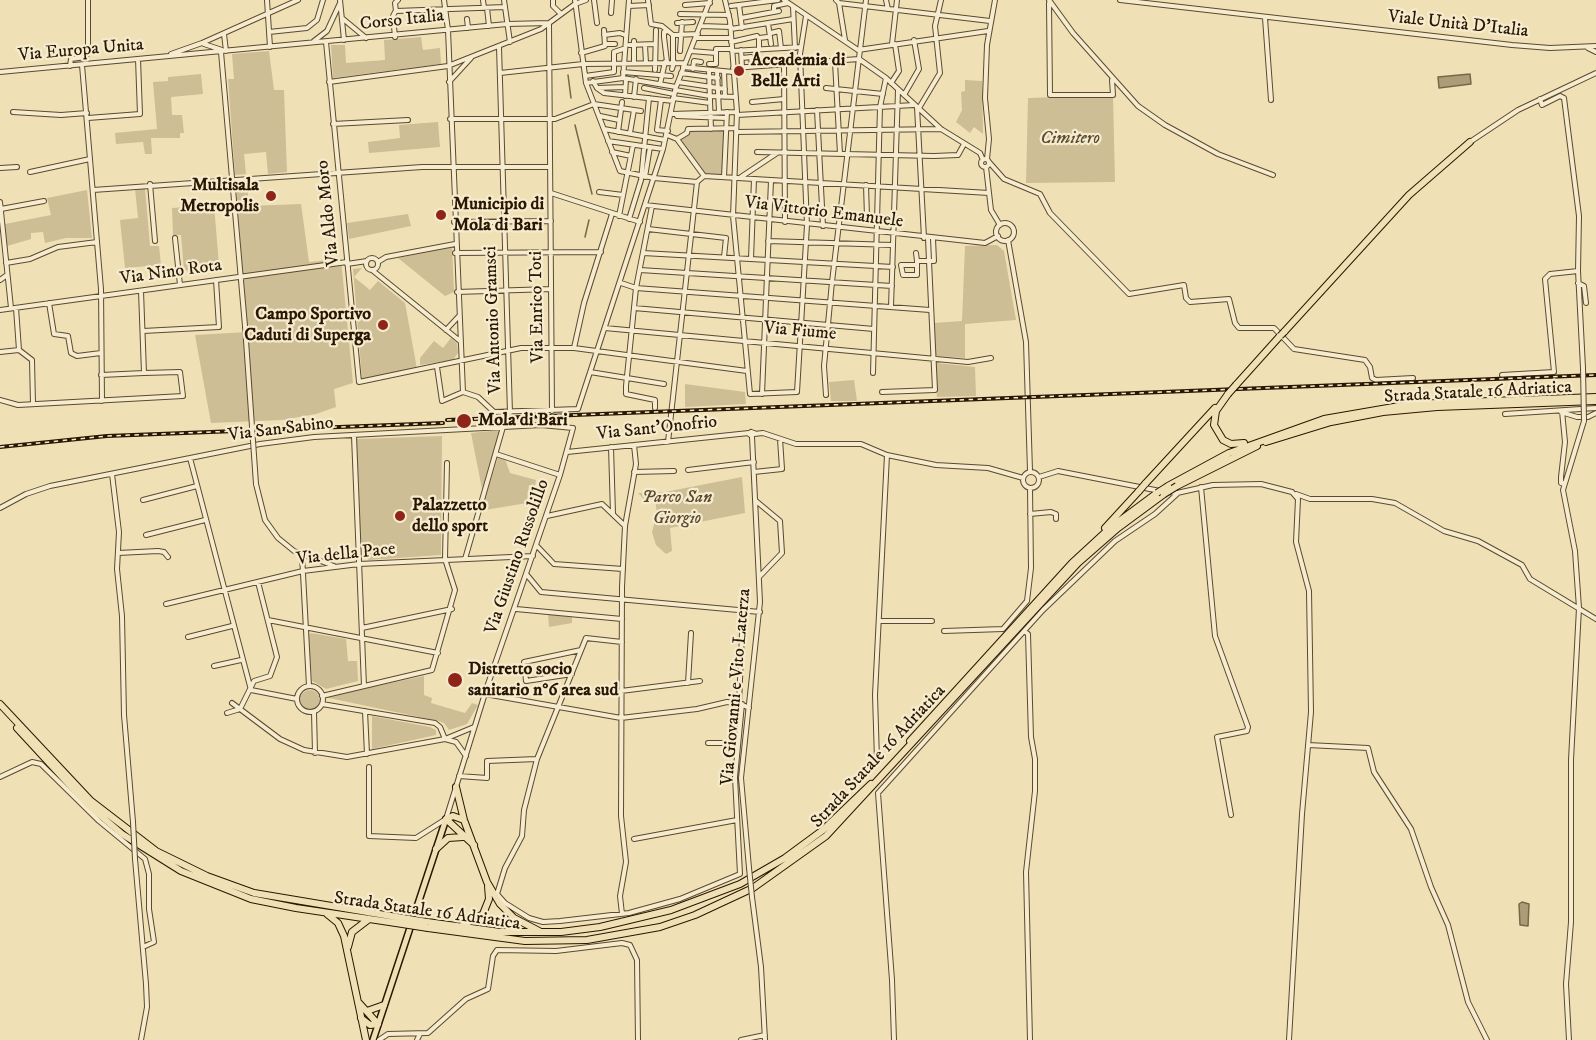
<!DOCTYPE html>
<meta charset="utf-8">
<style>
body{margin:0}
canvas{display:block;background:#f0e0b5}
</style>
<canvas width="1596" height="1040"></canvas>
<script>
const ctx = document.querySelector('canvas').getContext('2d');
ctx.lineJoin = 'round';
function fillPath(path, color) { ctx.fillStyle = color; ctx.fill(path, 'evenodd'); }
const toPath = rows => new Path2D(rows.map(r => 'M' + r).join(''));
function strokePath(path, color, width, dash) { ctx.strokeStyle = color; ctx.lineWidth = width; ctx.lineCap = dash ? 'butt' : 'round'; ctx.setLineDash(dash || []); ctx.stroke(path); }
function label(font, color, halo, rows, align = 'center') {
  ctx.font = font + ' "IM FELL DW Pica",serif'; ctx.lineWidth = 4.5; ctx.setLineDash([]); ctx.textBaseline = 'middle'; ctx.strokeStyle = halo; ctx.fillStyle = color; for (const [text, x, y, turn = 0] of rows) {
    ctx.save(); ctx.translate(x, y); ctx.rotate((+turn || 0) * Math.PI / 180); ctx.textAlign = isNaN(turn) ? turn : align; if (halo) ctx.strokeText(text, 0, 0); ctx.fillText(text, 0, 0); ctx.restore();
  }
}
fillPath(toPath([
 [421,37,423,50,440,48,441,64,333,78,331,45,345,45,346,63,385,60,384,40],
 [269,51,274,90,284,90,287,172,268,174,266,152,244,154,246,174,235,175,228,79,234,79,232,54],
 [201,74,203,94,171,97,172,115,182,115,184,133,180,133,180,138,151,138,152,154,145,154,143,142,116,144,115,133,157,129,153,82,168,81,168,77],
 [965,80,982,81,983,134,974,127,970,133,956,122,962,110,961,92,965,91],
 [1113,95,1115,182,1026,183,1028,98],
 [438,122,440,147,369,153,368,142,400,138,399,125],
 [726,129,724,174,722,177,704,176,678,139,688,130],
 [247,184,249,206,301,204,309,262,341,259,353,383,334,389,336,407,316,414,282,420,211,423,195,335,247,332,236,185],
 [145,188,150,246,159,246,161,265,125,268,120,220,138,218,135,189],
 [87,190,92,238,66,238,45,243,43,232,31,233,31,239,7,246,5,224,51,215,47,198],
 [214,205,219,265,184,271,181,235,173,235,172,208],
 [408,214,411,226,349,239,347,223],
 [997,245,1004,251,1016,320,965,324,965,358,936,356,934,323,962,321,965,246],
 [452,247,454,292,445,296,398,258],
 [362,268,354,277,370,290,378,281,405,303,417,369,362,379,353,269],
 [451,338,457,343,458,353,453,360,420,365,420,358,434,341,443,348],
 [937,363,975,367,976,396,937,397,934,365],
 [854,380,857,401,831,401,829,382],
 [685,384,745,392,746,404,685,407],
 [500,430,482,489,471,433],
 [442,436,441,555,368,560,366,546,359,540,356,439],
 [498,457,505,459,510,473,536,480,535,486,529,485,527,503,485,510,484,502],
 [742,477,745,513,670,528,672,551,666,554,656,545,652,532,657,513,655,500,644,499,638,493,665,492],
 [548,614,572,617,572,623,549,627],
 [311,633,346,639,348,661,357,661,358,681,326,689,312,681,308,635],
 [424,676,424,695,432,698,431,703,465,713,472,703,478,705,467,724,449,730,444,723,438,721,324,697],
 '300 700a10 10 0 1 1 20 0a10 10 0 1 1-20 0Z',
 [372,716,430,727,436,730,436,735,372,749]
]), '#cebe96');
const water = toPath([
 [1470,74,1471,84,1439,88,1438,77,1470,74],
 [1522,902,1529,904,1528,926,1520,925,1519,904,1522,902]
]);
fillPath(water, '#ad9c78');
strokePath(water, '#796748', 1.5);
strokePath(toPath([
 [568,75,571,98],
 [575,125,592,194],
 [585,237,589,220]
]), '#796748', 1.5);
const minor = toPath([
 [267,0,270,47],
 [340,0,344,40],
 [398,0,395,3,396,11,505,7],
 [444,0,448,30,463,392],
 [483,0,484,8],
 [504,0,510,42],
 [553,0,553,6,561,14],
 [575,0,586,83,620,171,654,178,697,182],
 [594,0,597,23],
 [648,0,651,24,662,26,673,35,698,34],
 [725,0,730,21,737,112,733,216,750,394,797,392,807,225,800,54,806,16],
 [784,0,858,50],
 [836,0,839,3,845,40],
 [886,0,888,9],
 [1049,0,1073,33,1138,106,1165,125,1218,154,1273,175],
 [1120,0,1512,45,1550,48,1596,46],
 [839,3,990,21],
 [1049,3,1050,95,1113,95,1112,80],
 [685,5,710,3],
 [739,5,742,28],
 [629,6,649,5],
 [731,6,778,0],
 [793,7,795,48],
 [487,8,489,26],
 [774,11,774,6,788,3],
 [611,13,612,0],
 [680,14,729,15],
 [342,18,366,38],
 [741,18,779,11],
 [1265,18,1271,100],
 [467,19,468,28],
 [549,23,552,411],
 [677,23,693,22],
 [768,23,771,44],
 [701,26,731,27],
 [731,29,793,19],
 [269,32,307,28,317,20,323,0],
 [771,33,779,31,781,48],
 [224,34,226,51],
 [604,35,620,33,625,35],
 [395,37,393,16,395,12],
 [697,38,731,38],
 [314,41,327,31,340,3],
 [326,42,359,382,521,348,574,348,747,371],
 [731,42,757,36],
 [204,44,222,50],
 [605,44,615,44],
 [892,44,897,0],
 [629,45,655,44],
 [645,45,646,63],
 [499,47,510,413],
 [1588,48,1596,52],
 [759,49,759,38,767,37],
 [741,50,742,67],
 [858,50,988,31],
 [680,51,682,22],
 [691,51,716,53,716,49,732,49],
 [732,51,801,47],
 [221,52,245,326],
 [581,53,605,46,604,30],
 [171,54,202,43,298,0],
 [742,58,751,57,752,66],
 [667,62,664,37,664,32,668,31],
 [673,62,673,35],
 [835,62,840,154],
 [634,63,634,41],
 [709,64,716,64,716,53],
 [784,64,785,222],
 [82,65,101,289,102,401],
 [70,66,71,59,86,57,88,51,88,0],
 [683,67,733,72],
 [733,68,859,59,886,78,941,129,980,153,983,160],
 [672,69,674,62],
 [693,69,694,61,701,62],
 [655,70,656,30],
 [709,71,711,129],
 [717,71,719,112],
 [0,72,507,24,549,23],
 [623,72,671,76],
 [724,72,725,97],
 [500,73,583,64,685,63],
 [681,73,718,78],
 [585,76,614,72,614,52,623,49],
 [623,78,629,0],
 [593,81,597,88,625,87],
 [329,82,448,66,541,29,575,4,586,0],
 [449,82,471,58],
 [678,82,725,89],
 [586,83,623,78,676,87],
 [891,83,899,71,895,44],
 [660,84,665,62],
 [597,88,604,93,673,101],
 [644,88,674,94],
 [826,88,883,94],
 [675,90,710,96,736,97],
 [904,95,919,69,914,40],
 [625,96,626,79],
 [634,97,636,79],
 [673,98,710,103],
 [1540,99,1542,105,1560,96,1564,98,1579,216,1578,271,1583,368],
 [661,100,657,130,668,131],
 [752,102,784,99],
 [917,107,924,238],
 [919,108,940,73,935,26,941,0],
 [817,110,823,226],
 [13,112,61,115,87,113],
 [671,114,737,112],
 [737,115,914,105],
 [600,116,619,120],
 [677,116,726,118],
 [88,118,140,114,138,59],
 [450,119,555,119,594,104,641,111],
 [333,124,408,120],
 [604,129,665,140],
 [618,132,622,102],
 [736,132,941,129],
 [630,133,634,110],
 [667,135,677,139,704,176],
 [677,139,687,133,688,129,736,128],
 [608,141,663,149],
 [1470,142,1518,110,1596,73],
 [612,152,631,156],
 [757,152,934,156,958,155,964,144],
 [987,159,989,139,985,98,987,45,995,0],
 '981 163a4 4 0 1 1 8 0a4 4 0 1 1-8 0Z',
 [989,162,1004,179,1040,194,1050,213,1129,294,1184,285,1186,298,1190,302,1229,299,1235,323,1239,328,1274,328,1294,349,1365,360,1370,367,1372,378,1376,380,1413,378],
 [986,167,991,210,1000,225],
 [0,168,17,167],
 [30,172,90,159],
 [645,177,650,147],
 [724,177,727,112],
 [741,177,777,153],
 [697,182,704,176,989,193],
 [150,184,155,241],
 [866,185,867,217],
 [93,190,422,167,550,167],
 [599,192,623,195],
 [551,193,640,222],
 [0,202,11,308],
 [645,205,985,243,998,236],
 [652,206,636,288,626,386,626,394,655,400,655,408],
 [1,209,44,201],
 [619,216,633,145],
 [629,219,641,180,649,98],
 [454,222,551,221],
 '996 232a9 9 0 1 1 18 0a9 9 0 1 1-18 0Z',
 [648,229,726,238,724,257],
 [175,238,180,285],
 [928,238,929,261,934,261,933,239],
 [1008,240,1026,342,1030,471],
 [768,241,893,245],
 [455,253,601,252],
 [643,253,893,267],
 [916,253,917,261,917,275,903,275,901,265,917,265],
 '366 264a6 6 0 1 1 12 0a6 6 0 1 1-12 0Z',
 [751,259,754,179],
 [378,262,386,257,455,244],
 [6,263,30,259,58,247,97,242],
 [347,264,367,261],
 [372,270,460,341],
 [640,270,892,286],
 [0,280,7,275],
 [621,283,636,288,930,310],
 [1578,283,1584,286,1586,303],
 [457,292,551,289],
 [49,303,54,334,68,336,71,353,77,356,101,353],
 [891,307,898,90],
 [16,308,19,350,32,360,33,404],
 [634,308,874,329],
 [0,310,347,262],
 [605,328,968,362,991,358],
 [446,330,459,316],
 [143,331,219,327,216,280],
 [574,348,584,303,612,214],
 [0,352,19,350],
 [437,367,442,401,463,392,478,397,494,412,578,409,663,149,676,87,710,0],
 [590,372,664,384],
 [873,373,880,107,886,78],
 [101,375,144,373,141,291],
 [1502,375,1554,372,1545,279,1550,274,1578,271],
 [882,392,935,390,929,261,917,261],
 [762,394,771,181],
 [826,395,824,366,832,282,866,0],
 [0,400,18,405,183,396,180,372,144,373],
 [1562,411,1565,442,1561,477,1561,483,1564,484],
 [1561,412,1577,417,1588,417,1596,413],
 [1505,414,1596,408],
 [751,432,754,433,752,436,749,434,751,432],
 [754,434,763,433,796,444,861,444,887,455,936,465,988,468,1023,478],
 [354,436,364,686],
 [668,442,697,182],
 [611,447,613,514],
 [567,452,749,433],
 [496,454,560,475],
 [190,458,251,690,297,699],
 [688,470,754,462],
 '1023 480a8 8 0 1 1 16 0a8 8 0 1 1-16 0Z',
 [634,472,674,471],
 [754,472,782,469,780,439],
 [112,474,119,532,117,569,122,616,124,715,133,822],
 [1039,477,1058,471,1160,491],
 [256,484,265,520,278,538,294,551,334,566],
 [1201,487,1215,636,1248,727,1247,731,1217,737,1231,815],
 [1167,492,1177,493,1213,485,1261,484,1292,492,1298,499,1296,542,1309,591,1311,712,1302,814,1289,1040],
 [1296,494,1310,499,1372,499,1395,503,1444,531,1478,541,1522,565,1530,579,1596,619],
 [143,500,197,486],
 [756,501,780,521,782,553,760,576],
 [0,508,26,494,50,486,260,444,314,437,541,425,573,428,560,475,487,687,446,819,416,838,369,836,369,767],
 [1030,514,1051,512,1056,514,1056,519],
 [547,516,602,504,625,526],
 [146,535,205,520],
 [537,546,554,564,623,569],
 [118,553,158,551,164,552,168,557],
 [302,555,309,686],
 [465,559,503,427],
 [527,575,541,592,760,612],
 [258,582,277,657,270,676,254,681,240,709,280,739,304,750,347,757,445,739,474,727],
 [166,604,303,571,359,564,533,556],
 [516,609,622,619],
 [268,620,438,653],
 [880,621,932,621],
 [362,628,452,609],
 [944,631,1003,629,1027,601,1031,568,1030,488],
 [1024,631,1028,634,1031,737,1035,759,1035,791,1026,872,1030,1040],
 [188,637,232,626],
 [622,642,586,638,537,759,524,810,522,836,505,868,497,894,505,903,529,918,543,922,560,921,629,913,680,899,740,874,735,777,742,704],
 [214,666,241,660],
 [572,674,526,681,524,662,581,650],
 [688,683,691,633],
 '297 699a13 13 0 1 1 26 0a13 13 0 1 1-26 0Z',
 [621,691,700,681],
 [485,694,621,718,697,709,727,702,739,703,749,708],
 [322,696,432,670,455,590,445,559,447,463],
 [232,703,240,709],
 [739,703,743,610],
 [322,704,435,723,440,727,445,739],
 [365,711,367,754],
 [314,712,315,753],
 [227,713,240,709],
 [445,739,456,742,466,756],
 [708,743,738,743],
 [1308,745,1368,748,1374,772,1411,829,1431,887,1448,925,1468,1002,1487,1040],
 [877,760,875,695,887,455],
 [459,776,487,778,487,761,537,759],
 [0,777,32,762,41,764,99,821,145,859,149,874,149,909,154,942,143,947],
 [634,839,737,820],
 [135,859,146,984,147,1007,141,1040],
 [749,868,741,778,760,602,752,437],
 [752,897,761,967,765,1040],
 [622,914,620,896,626,862,621,816,622,587,625,526,636,464,634,445],
 [379,1040,388,1034,428,1033,466,999,488,989,493,956,497,950,556,951,622,943,630,945,637,960,638,1040],
 [417,1040,420,1034],
 [741,1040,765,1035],
 [894,1040,892,980,878,793,1043,610,1115,541,1155,514,1177,494],
 [1569,1040,1566,984,1571,922,1571,760,1579,608,1575,551,1563,490,1584,421]
]);
const major = toPath([
 [373,1040,446,819]
]);
const highway = toPath([
 [1284,332,1409,195,1470,142],
 [1236,385,1280,336],
 [1228,394,1216,411,1214,425,1223,440,1231,444,1244,443],
 [1266,442,1331,422,1383,412,1437,407,1596,401],
 [1145,484,1215,408],
 [1168,486,1229,453,1324,419,1411,404,1596,397],
 [1177,486,1257,446],
 [1105,528,1139,491],
 [0,704,91,801,156,851,207,876,254,893,397,917],
 [17,728,88,805,122,834,181,871,251,899,296,908,396,923],
 [910,741,1072,563,1110,528,1157,493],
 [456,787,464,820,487,882,500,904,514,918,539,931],
 [464,820,453,816,446,819,474,845],
 [436,849,448,838,463,837],
 [327,914,338,923,344,936,366,1040],
 [427,922,500,932,561,932,600,927,671,910,740,884,785,858,823,830,871,784],
 [460,927,483,914,489,899,488,886],
 [428,928,525,941,587,940,660,927,695,915,753,888,826,836,1078,563,1118,528,1164,494],
 [348,947,352,932,369,919],
 [359,1003,378,1024,370,1025,361,1018],
 [367,1011,384,1005]
]);
strokePath(minor, '#5c492e', 6);
strokePath(major, '#2a1701', 8);
strokePath(highway, '#2a1701', 8);
strokePath(minor, '#f5ebcf', 4);
strokePath(major, '#f0e0b5', 5);
strokePath(highway, '#f0e0b5', 6);
const rail = toPath([
 [447,420,1596,375],
 [0,447,107,436,443,423]
]);
strokePath(rail, '#2a1701', 4);
strokePath(rail, '#f5ebcf', 1.5, [4.5]);
const minorBridge = toPath([
 [245,326,256,484],
 [1583,368,1584,421],
 [133,822,135,859],
 [749,868,752,897]
]);
const highwayBridge = toPath([
 [1280,336,1284,332],
 [1228,394,1236,385],
 [1139,491,1145,484],
 [1157,493,1168,486],
 [1164,494,1177,486],
 [397,917,427,922],
 [396,923,428,928]
]);
strokePath(minorBridge, '#5c492e', 6, []);
strokePath(highwayBridge, '#2a1701', 8, []);
strokePath(minorBridge, '#f5ebcf', 4);
strokePath(highwayBridge, '#f0e0b5', 6);
for (const [x, y, r, color] of [
 [739,71,6,"#8f2418"],
 [271,196,6,"#8f2418"],
 [441,215,6,"#8f2418"],
 [383,325,6,"#8f2418"],
 [464,421,8,"#8f2418"],
 [400,516,6,"#8f2418"],
 [455,680,8,"#8f2418"]
]) { const dot = new Path2D(); dot.arc(x, y, r, 0, 2 * Math.PI); ctx.fillStyle = color; ctx.fill(dot); strokePath(dot, '#f5ebcf', 2); }
label('18px', '#2a1701', '#f5ebcf', [
 ["Corso Italia",402,21,-6],
 ["Viale Unità D'Italia",1458,25,6],
 ["Via Europa Unita",81,51,-5],
 ["Via Aldo Moro",329,213,-96],
 ["Via Vittorio Emanuele",824,213,7],
 ["Via Nino Rota",171,273,-8],
 ["Via Enrico Toti",538,307,-91],
 ["Via Antonio Gramsci",494,320,-92],
 ["Via Fiume",800,332,5],
 ["Strada Statale 16 Adriatica",1478,393,-3],
 ["Via Sant'Onofrio",657,429,-6],
 ["Via San Sabino",281,430,-7],
 ["Via della Pace",346,555,-6],
 ["Via Giustino Russolillo",518,557,-71],
 ["Via Giovanni e Vito Laterza",737,687,-85],
 ["Strada Statale 16 Adriatica",879,757,-47],
 ["Strada Statale 16 Adriatica",427,912,8]
]);
label('bold 18px', '#2a1701', '#f5ebcf', [
 ["Accademia di",751,61],
 ["Belle Arti",751,82],
 ["Multisala",259,186,"right"],
 ["Metropolis",259,207,"right"],
 ["Municipio di",453,205],
 ["Mola di Bari",453,226],
 ["Campo Sportivo",371,315,"right"],
 ["Caduti di Superga",371,336,"right"],
 ["Mola di Bari",478,421],
 ["Palazzetto",412,506],
 ["dello sport",412,527],
 ["Distretto socio",468,670],
 ["sanitario n°6 area sud",468,691]
], 'left');
label('italic 18px', '#5b492e', '#f5ebcf', [
 ["Cimitero",1070,139],
 ["Parco San",677,498],
 ["Giorgio",677,519]
]);
</script>
